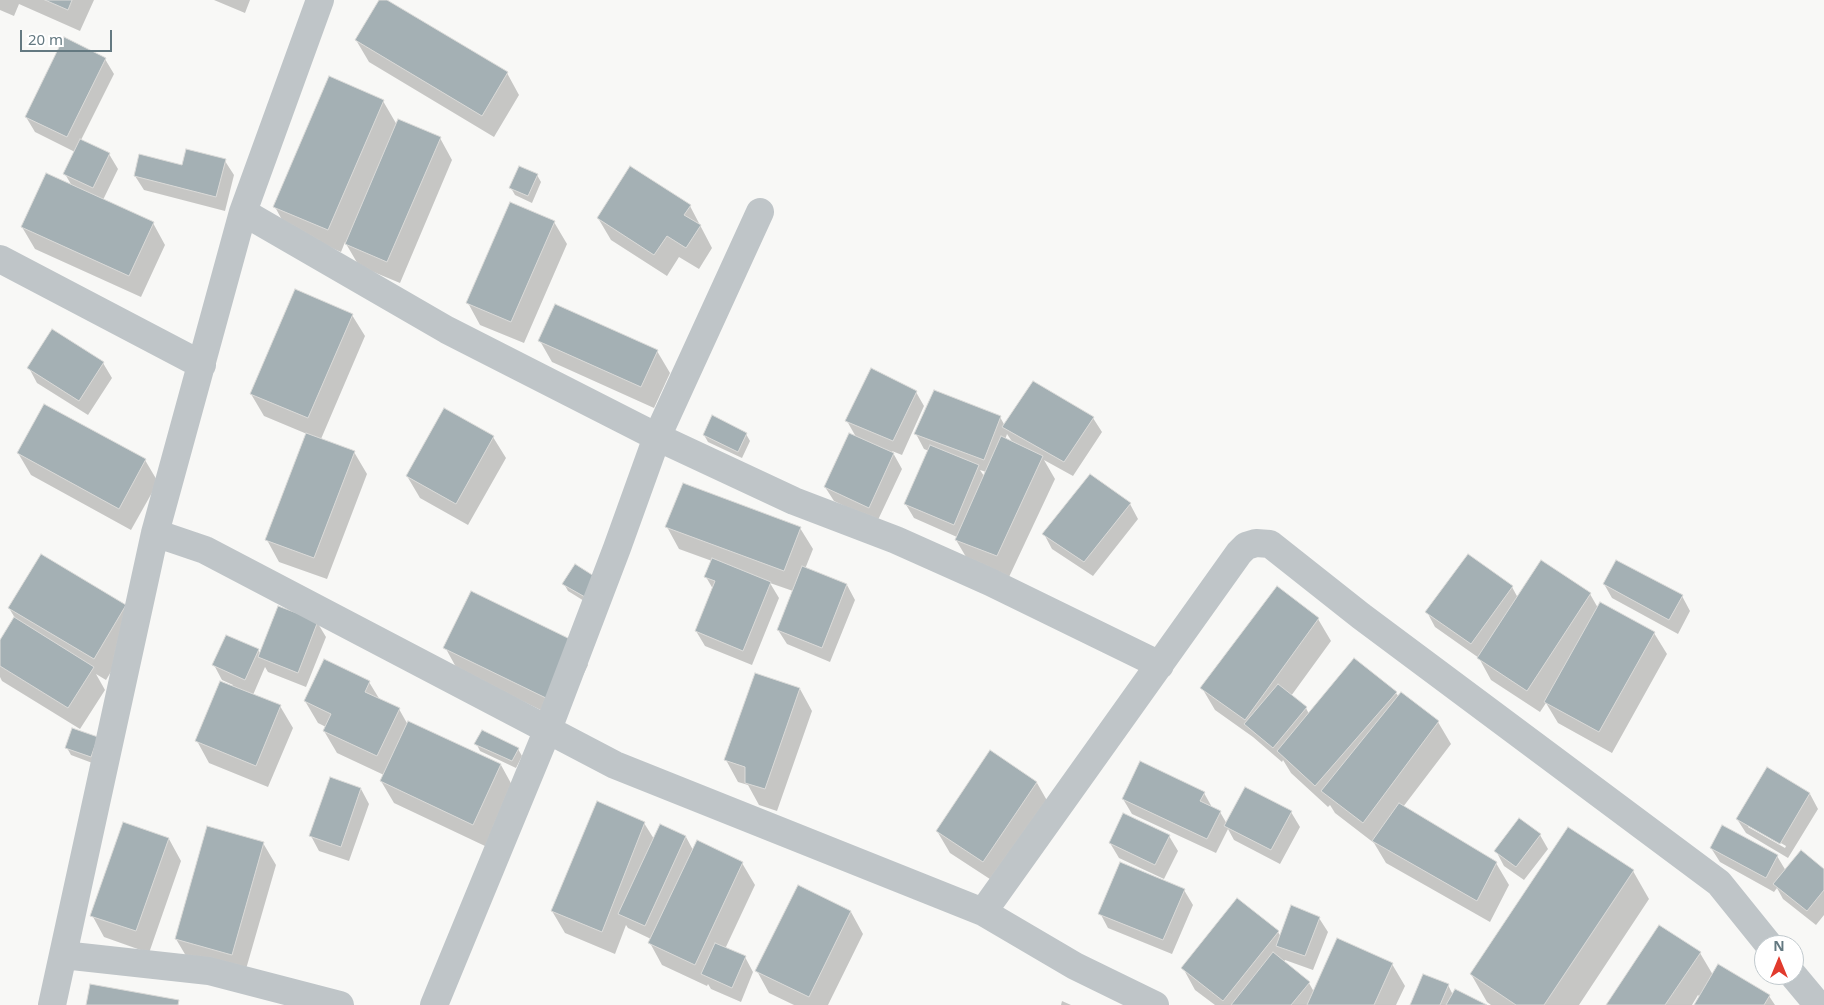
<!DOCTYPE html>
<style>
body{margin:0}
#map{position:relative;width:1824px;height:1005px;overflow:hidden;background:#f8f8f6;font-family:"Noto Sans",sans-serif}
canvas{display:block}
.north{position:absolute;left:1754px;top:935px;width:50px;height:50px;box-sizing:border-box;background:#fff;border:1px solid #c1c9cd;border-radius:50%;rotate:0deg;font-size:14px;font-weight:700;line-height:20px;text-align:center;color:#647981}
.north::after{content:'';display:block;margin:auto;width:18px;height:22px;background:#e13a2d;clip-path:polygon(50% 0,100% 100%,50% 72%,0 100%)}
.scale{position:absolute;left:20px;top:30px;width:92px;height:22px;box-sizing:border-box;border:2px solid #647981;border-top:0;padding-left:6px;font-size:15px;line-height:18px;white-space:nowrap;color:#647981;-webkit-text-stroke:4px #fff;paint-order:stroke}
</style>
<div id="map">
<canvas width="1824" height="1005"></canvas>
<div class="north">N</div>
<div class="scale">20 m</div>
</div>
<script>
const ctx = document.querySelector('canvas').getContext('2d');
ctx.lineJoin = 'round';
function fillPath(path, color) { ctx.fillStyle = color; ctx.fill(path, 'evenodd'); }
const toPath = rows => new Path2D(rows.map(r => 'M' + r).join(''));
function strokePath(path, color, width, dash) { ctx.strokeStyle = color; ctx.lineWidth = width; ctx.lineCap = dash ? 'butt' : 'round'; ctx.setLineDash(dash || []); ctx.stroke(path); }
fillPath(toPath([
 [0,0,94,0,80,31,19,4,14,16,0,10],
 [214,0,250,0,245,13],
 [381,0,385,0,507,73,519,95,494,137,369,62,356,40],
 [105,59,114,74,81,140,109,154,118,169,103,200,153,223,165,245,141,297,35,249,22,227,72,186,65,174,75,152,35,132,26,117],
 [383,101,397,125,440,138,452,160,400,283,359,266,345,242,341,252,287,229,275,207],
 [225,161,234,175,225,211,144,190,135,176],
 [537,175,541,182,532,203,515,195,511,188],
 [690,206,712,248,699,269,679,257,667,276,611,240,598,218],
 [554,222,567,244,524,343,480,325,468,303],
 [556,306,657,351,670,373,654,408,552,362,540,341],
 [352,315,365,336,321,439,354,452,367,474,327,579,279,562,267,540,307,434,264,416,251,394],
 [103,363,112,378,88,415,37,383,29,368],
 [916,392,924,406,902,455,892,451,902,469,877,522,834,501,825,487,856,437,847,421],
 [45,406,145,460,158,482,131,530,31,475,18,453],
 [1000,417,1005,426,1093,418,1102,432,1073,476,1044,460,1055,479,1009,577,969,562,956,540,957,537,914,518,905,503,929,451,924,449,916,434],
 [1007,434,1013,443,1005,440],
 [980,470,986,472,984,476],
 [746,434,750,441,742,458,708,442,704,435],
 [493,437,506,458,468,525,420,498,407,476],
 [1130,504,1138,519,1093,576,1052,549,1044,534],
 [667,527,800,528,813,549,805,569,847,585,855,600,830,662,787,644,778,630,793,591,770,583,779,598,752,665,705,646,696,631,713,589,706,577,712,561,679,549],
 [596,578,589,604,568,591,564,584],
 [1604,584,1682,596,1690,611,1678,634,1612,598],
 [1512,587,1518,598,1590,594,1598,608,1654,633,1667,654,1612,753,1558,723,1546,703,1540,712,1491,680,1479,658,1435,627,1427,612],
 [125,606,138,627,106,680,96,674,105,690,80,729,2,681,0,677,0,642,15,618,9,608],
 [1318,619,1331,641,1291,696,1306,708,1309,714,1396,693,1399,697,1438,722,1451,744,1403,807,1496,863,1509,885,1490,922,1386,863,1374,843,1335,813,1330,805,1328,807,1291,773,1283,760,1282,762,1253,737,1215,710,1202,688],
 [317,622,326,637,306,687,268,672,265,667,253,695,280,706,293,728,268,787,209,763,197,741,233,685,222,680,214,665,258,650,261,655],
 [575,643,588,665,561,720,457,669,445,647],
 [369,682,380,700,399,709,408,725,409,722,501,765,513,787,485,846,394,803,381,781,384,775,337,753,324,731,326,727,318,723,305,701],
 [800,689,812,711,777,811,759,805,748,785,738,782,726,760],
 [476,743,518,749,522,756,516,768,480,751],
 [101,745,95,764,71,755,67,748],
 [1767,769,1810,794,1818,809,1788,858,1746,833,1737,819],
 [1748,824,1786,846,1785,848,1748,827],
 [1037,783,1049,804,996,883,950,853,937,831],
 [361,789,369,804,349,861,319,851,311,836],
 [1245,789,1291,812,1300,827,1280,864,1234,840,1228,829,1216,853,1132,814,1123,799,1204,793,1213,809,1220,812,1227,824],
 [644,823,654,839,686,837,693,850,742,863,755,885,725,949,745,957,753,972,741,1002,711,989,708,984,707,986,662,965,650,943,651,939,628,928,626,925,615,954,565,933,552,911],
 [124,824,169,839,181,861,149,953,104,937,92,915],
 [1723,826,1777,856,1786,871,1824,870,1824,915,1816,925,1783,899,1777,888,1774,892,1720,862,1711,848],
 [1540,835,1548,849,1524,880,1504,866,1496,851],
 [1169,836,1178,851,1164,879,1119,858,1110,843],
 [263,843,276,865,244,976,189,961,176,939],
 [1633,871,1649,899,1579,1005,1491,1005,1487,1002,1471,974],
 [799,887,851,912,863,934,828,1005,794,1005,769,993,757,971],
 [1184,890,1193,905,1172,954,1108,928,1100,913],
 [1319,918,1328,932,1313,970,1285,960,1284,962,1309,983,1314,992,1392,964,1405,986,1396,1005,1215,1005,1195,990,1183,968,1278,932,1281,937],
 [1700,953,1713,975,1769,996,1775,1005,1695,1005,1700,997,1698,995,1692,1005,1607,1005],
 [1448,985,1453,995,1484,1005,1412,1005],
 [1062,1001,1071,1005,1061,1005]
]), '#0003');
const building = toPath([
 [45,0,72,0,68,10,45,0],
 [379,0,387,0,508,72,482,116,355,40,379,0],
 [64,37,106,58,67,137,25,117,64,37],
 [329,76,384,100,328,230,273,207,329,76],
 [398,119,441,137,387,262,345,244,398,119],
 [80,139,110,153,93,188,63,174,80,139],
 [186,149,226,159,216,197,134,176,139,154,182,165,186,149],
 [519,166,538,174,528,196,509,188,519,166],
 [630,166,691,205,684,215,701,225,686,248,667,236,654,255,597,218,630,166],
 [46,173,154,222,129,276,21,227,46,173],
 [510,202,555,221,511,322,466,303,510,202],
 [295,289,353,314,308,418,250,394,295,289],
 [555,304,658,350,641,387,538,341,555,304],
 [52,329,104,362,79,401,27,368,52,329],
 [871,368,917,391,893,441,845,421,871,368],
 [1033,381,1094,417,1064,462,1002,427,1033,381],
 [934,390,1001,416,984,460,914,434,934,390],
 [44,404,146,459,119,509,17,453,44,404],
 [444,408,494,436,456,504,406,476,444,408],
 [712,415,747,433,738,452,703,435,712,415],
 [306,433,355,451,314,558,265,540,306,433],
 [849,433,894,453,869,508,824,487,849,433],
 [1001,436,1043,456,997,556,955,540,1001,436],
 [930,445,979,465,954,525,904,504,930,445],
 [1090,474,1131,503,1084,562,1042,534,1090,474],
 [683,483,801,527,784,571,665,527,683,483],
 [41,554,126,605,94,659,8,608,41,554],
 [1468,554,1513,586,1471,644,1425,612,1468,554],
 [712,558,771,582,743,651,695,631,715,581,704,577,712,558],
 [1541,560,1591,593,1527,691,1477,658,1541,560],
 [1616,560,1683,595,1669,620,1603,584,1616,560],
 [575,564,597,578,585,597,562,584,575,564],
 [802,566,847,584,822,648,777,630,802,566],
 [1277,586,1319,618,1245,720,1200,688,1277,586],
 [471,591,576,642,548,699,443,648,471,591],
 [1600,602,1655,632,1599,732,1544,702,1600,602],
 [278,606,318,621,298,673,258,657,278,606],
 [14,617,94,667,68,708,0,666,0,640,14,617],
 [226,635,259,649,245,680,212,665,226,635],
 [1354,658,1397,692,1315,786,1277,751,1354,658],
 [324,659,370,681,365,692,400,708,377,756,323,731,331,714,304,701,324,659],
 [755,673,800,688,765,789,745,783,745,767,724,760,755,673],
 [220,681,281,705,256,766,195,741,220,681],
 [1278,684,1307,707,1273,748,1244,724,1278,684],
 [1401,692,1439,721,1363,823,1321,791,1401,692],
 [408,721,501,764,473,825,380,781,408,721],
 [72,728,98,737,91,757,65,748,72,728],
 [482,730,519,748,512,761,474,744,482,730],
 [990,750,1037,782,983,862,936,831,990,750],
 [1140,761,1205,792,1200,801,1221,811,1207,839,1122,799,1140,761],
 [1767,767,1810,793,1780,844,1736,819,1767,767],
 [330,777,361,788,341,847,309,836,330,777],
 [1245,787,1292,811,1271,850,1224,826,1245,787],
 [597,801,645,822,602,932,551,911,597,801],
 [1399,803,1497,862,1477,901,1372,841,1399,803],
 [1123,813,1170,835,1155,865,1109,843,1123,813],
 [1519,818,1541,834,1516,867,1494,851,1519,818],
 [123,822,169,838,136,931,90,916,123,822],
 [660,824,686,836,645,926,618,914,660,824],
 [1722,825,1778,855,1766,878,1710,848,1722,825],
 [207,826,264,842,232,955,175,939,207,826],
 [1568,827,1634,870,1544,1005,1516,1005,1470,974,1568,827],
 [697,840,743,862,695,965,648,943,697,840],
 [1801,850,1824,869,1824,890,1807,911,1773,884,1801,850],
 [1120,862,1185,889,1163,940,1098,914,1120,862],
 [798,885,851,911,809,997,755,971,798,885],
 [1237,898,1279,931,1223,1001,1181,968,1237,898],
 [1291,905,1320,917,1305,956,1276,946,1291,905],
 [1659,925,1701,952,1665,1005,1606,1005,1659,925],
 [1337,938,1393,963,1374,1005,1307,1005,1337,938],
 [715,943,746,956,732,988,701,974,715,943],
 [1273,952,1310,982,1291,1005,1231,1005,1273,952],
 [1718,964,1770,995,1764,1005,1694,1005,1718,964],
 [1423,974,1449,984,1440,1005,1410,1005,1423,974],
 [90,984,179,1000,178,1005,86,1005,90,984],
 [1455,989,1487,1005,1446,1005,1455,989]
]);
fillPath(building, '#a4b0b4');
strokePath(building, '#dadad8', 1);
strokePath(toPath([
 [243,212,447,330,657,437,760,212],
 [0,259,202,365],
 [155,533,205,550,615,765,983,912,1075,966,1155,1005],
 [983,912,1239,553,1246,546,1256,543,1270,544,1361,616,1719,883,1769,945],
 [63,955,209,971,340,1005],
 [1793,975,1818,1005],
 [52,1005,155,533,243,212,320,0],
 [434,1005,548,729,617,548,657,437,794,501,896,540,990,582,1160,665]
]), '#bfc5c8', 28);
</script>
